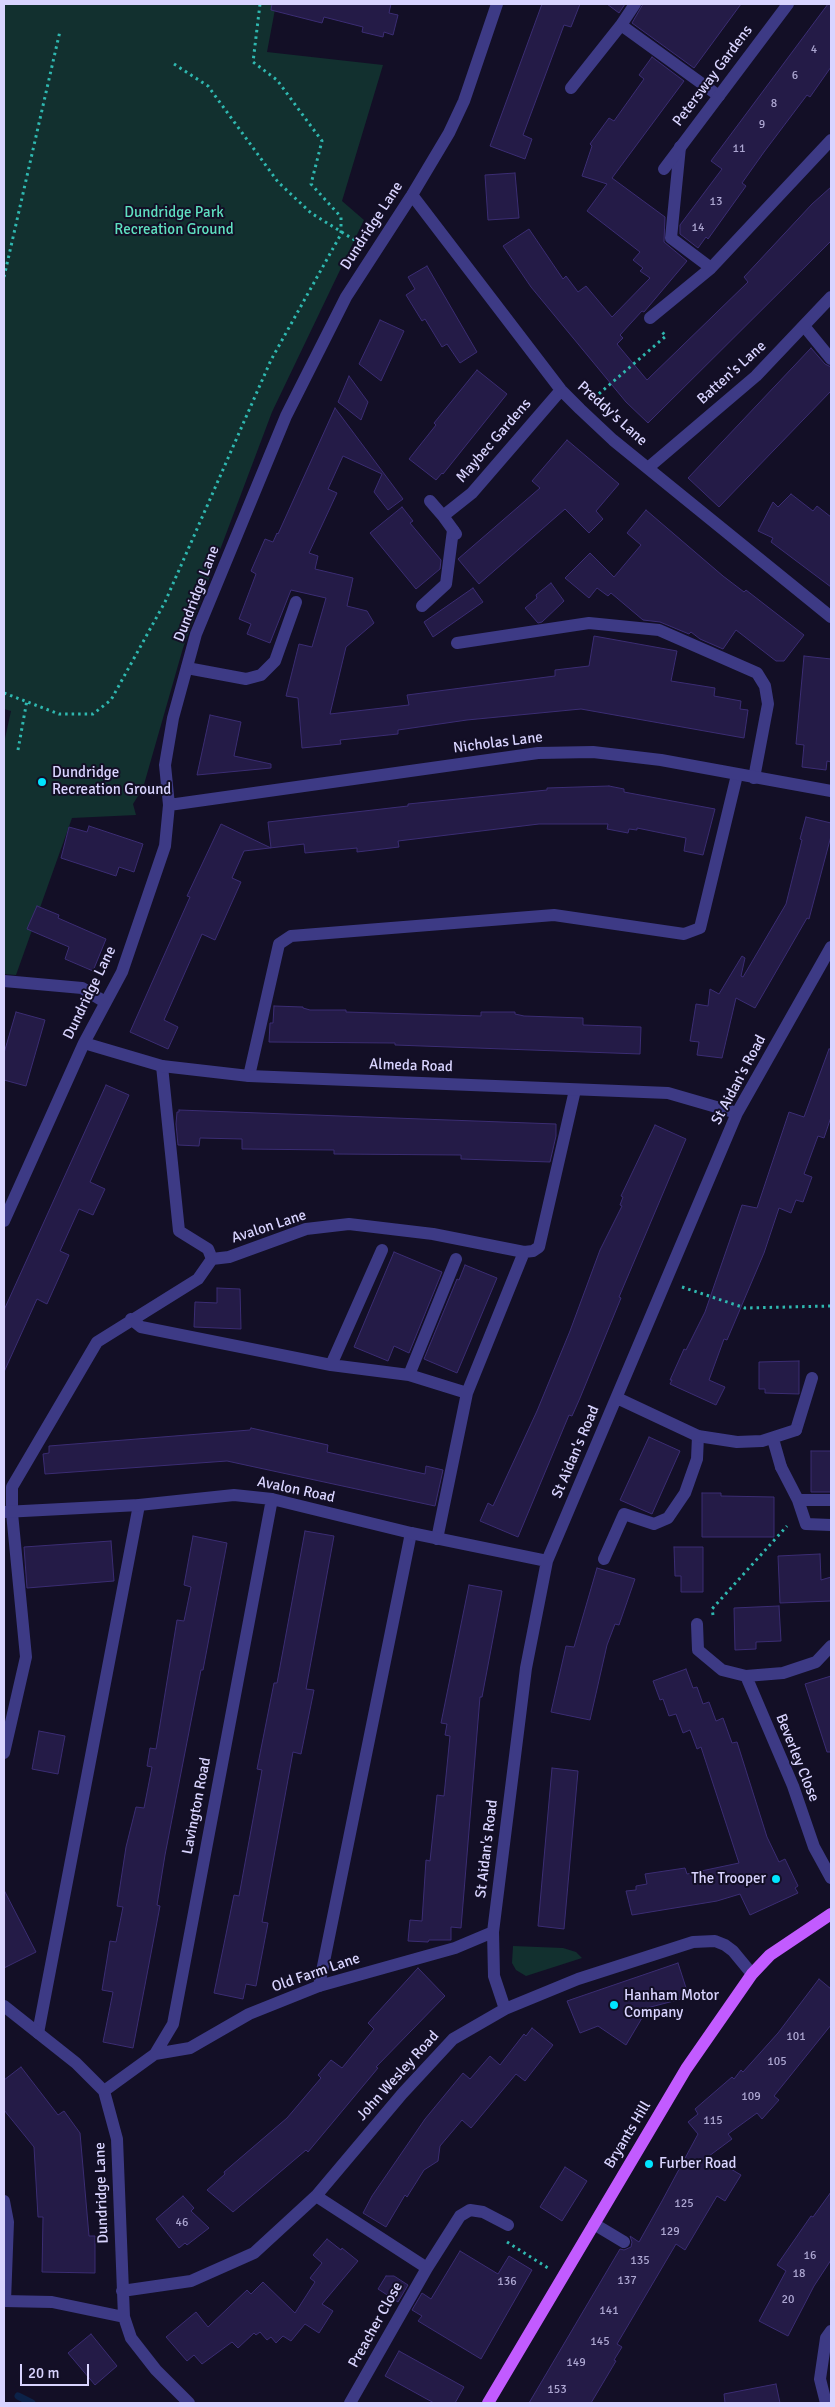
<!DOCTYPE html>
<style>
body{margin:0}
#map{position:relative;width:835px;height:2407px;overflow:hidden;background:#130f26;font-family:Signika,sans-serif}
canvas{display:block}
.frame{position:absolute;inset:0;border:5px solid #d9d4ff;pointer-events:none}
.scale{position:absolute;left:20px;top:2364px;width:69px;height:22px;box-sizing:border-box;border:2px solid #d9d4ff;border-top:0;padding-left:6px;font-size:15px;line-height:18px;white-space:nowrap;color:#d9d4ff;-webkit-text-stroke:4px #130f26;paint-order:stroke}
</style>
<div id="map">
<canvas width="835" height="2407"></canvas>
<div class="frame"></div>
<div class="scale">20 m</div>
</div>
<script>
const ctx = document.querySelector('canvas').getContext('2d');
ctx.lineJoin = 'round';
function fillPath(path, color) { ctx.fillStyle = color; ctx.fill(path, 'evenodd'); }
const toPath = rows => new Path2D(rows.map(r => 'M' + r).join(''));
function strokePath(path, color, width, dash) { ctx.strokeStyle = color; ctx.lineWidth = width; ctx.lineCap = dash ? 'butt' : 'round'; ctx.setLineDash(dash || []); ctx.stroke(path); }
function label(font, color, halo, rows, align = 'center') {
  ctx.font = font + ' Signika,sans-serif'; ctx.lineWidth = 4; ctx.setLineDash([]); ctx.textBaseline = 'middle'; ctx.strokeStyle = halo; ctx.fillStyle = color; for (const [text, x, y, turn = 0] of rows) {
    ctx.save(); ctx.translate(x, y); ctx.rotate((+turn || 0) * Math.PI / 180); ctx.textAlign = isNaN(turn) ? turn : align; if (halo) ctx.strokeText(text, 0, 0); ctx.fillText(text, 0, 0); ctx.restore();
  }
}
fillPath(toPath([
 [4,4,276,4,267,52,383,65,342,201,364,220,272,412,183,648,143,788,133,804,136,815,72,818,16,975,4,974,4,743,11,711,4,709],
 [513,1946,563,1948,576,1952,582,1958,526,1976,516,1970,512,1963]
]), '#12302f');
strokePath(toPath([
 [18,2396,32,2403]
]), '#0c2248', 7);
const building = toPath([
 [272,4,391,4,389,13,398,15,393,35,384,32,383,37,362,32,363,27,324,17,322,23,271,10,272,4],
 [542,4,580,4,571,27,564,25,523,135,532,139,525,159,490,146,542,4],
 [607,4,625,4,619,13,607,4],
 [643,4,741,4,694,68,632,23,643,4],
 [828,4,831,4,831,67,810,97,807,95,764,152,742,183,746,186,708,239,706,237,698,248,680,234,680,225,722,169,711,161,828,4],
 [652,57,684,81,612,178,665,217,664,242,687,261,644,312,642,311,620,335,623,338,617,344,647,380,748,282,744,277,812,204,831,187,831,241,648,423,626,402,531,287,503,246,529,229,563,279,566,276,578,292,586,286,612,317,650,278,640,271,643,268,633,260,640,252,587,211,607,184,582,176,592,146,590,144,609,118,614,121,644,79,639,75,652,57],
 [515,173,519,218,488,220,485,175,515,173],
 [427,266,477,352,460,363,447,344,442,347,425,319,422,321,406,295,415,289,408,277,427,266],
 [380,320,404,331,381,381,359,364,380,320],
 [811,348,825,364,831,367,831,391,719,507,688,478,811,348],
 [477,370,507,394,443,474,442,473,436,480,409,459,436,425,434,423,477,370],
 [349,376,368,402,361,420,338,402,349,376],
 [335,408,403,499,388,510,374,492,382,474,343,456,328,489,337,493,309,553,318,556,315,569,353,578,347,606,367,611,374,623,346,647,330,714,409,705,407,695,555,676,555,670,589,666,594,636,677,651,671,681,715,688,714,696,741,701,740,709,748,710,744,738,581,709,467,720,398,730,398,734,340,740,341,744,302,748,298,698,286,696,299,644,312,647,326,598,291,590,270,643,247,634,251,624,239,619,256,574,251,571,265,539,273,542,277,533,278,534,335,408],
 [567,440,619,484,596,511,603,519,589,533,565,509,479,584,458,559,540,488,532,481,567,440],
 [791,494,813,511,817,506,831,517,831,587,771,542,773,538,758,531,773,502,778,507,791,494],
 [402,507,413,521,410,523,415,529,441,560,440,569,416,589,370,533,402,507],
 [646,510,723,576,744,592,746,590,804,635,784,661,776,661,736,630,723,649,700,639,691,632,689,634,660,622,643,620,611,593,608,596,597,588,589,598,565,578,590,553,614,577,641,545,627,533,646,510],
 [551,583,564,601,542,622,538,623,525,608,537,598,536,595,551,583],
 [473,588,483,602,433,637,424,622,473,588],
 [804,656,831,659,831,762,827,761,826,770,802,767,804,745,796,744,804,656],
 [210,715,241,722,234,756,271,764,271,768,197,775,210,715],
 [609,786,624,789,624,792,715,809,703,855,684,851,686,838,637,828,637,830,629,829,628,833,607,829,608,824,539,824,398,841,399,847,357,852,357,848,305,853,304,844,244,851,232,878,241,882,215,940,202,934,164,1020,178,1027,168,1049,130,1032,190,897,187,896,221,824,271,848,268,822,408,806,408,804,547,790,547,788,609,786],
 [806,817,831,823,831,836,809,919,807,918,755,1008,736,998,722,1058,697,1055,699,1042,690,1041,696,1004,708,1006,710,989,719,994,742,956,745,958,741,976,743,977,786,904,802,840,800,839,806,817],
 [89,826,143,844,134,872,119,867,116,876,61,858,69,827,87,832,89,826],
 [37,906,59,915,58,918,106,939,93,971,65,959,69,947,27,929,37,906],
 [274,1006,303,1007,303,1008,310,1010,346,1010,346,1012,481,1016,481,1012,515,1012,515,1014,524,1016,583,1018,583,1025,641,1027,640,1054,395,1045,395,1043,269,1042,270,1023,273,1023,274,1006],
 [16,1012,45,1020,26,1086,4,1080,4,1053,16,1012],
 [829,1049,831,1049,831,1117,824,1138,818,1136,804,1174,812,1177,803,1202,796,1200,791,1213,779,1208,764,1253,727,1340,724,1339,709,1380,725,1387,716,1405,670,1384,672,1380,670,1380,684,1349,686,1350,705,1312,742,1205,757,1208,789,1112,804,1117,829,1049],
 [106,1085,129,1095,90,1182,105,1189,93,1215,79,1209,60,1251,69,1255,47,1304,37,1299,4,1372,4,1310,106,1085],
 [179,1110,556,1124,556,1136,550,1162,461,1159,461,1155,334,1154,334,1150,242,1149,242,1139,200,1138,199,1146,178,1145,176,1124,177,1112,179,1112,179,1110],
 [655,1125,686,1139,619,1297,621,1298,580,1398,572,1416,569,1415,518,1537,480,1521,488,1503,493,1506,537,1411,570,1331,600,1250,622,1206,620,1205,623,1197,621,1196,655,1125],
 [394,1252,442,1272,409,1353,394,1346,388,1361,354,1347,394,1252],
 [465,1265,497,1278,457,1373,424,1359,457,1279,459,1280,465,1265],
 [217,1288,240,1289,241,1329,194,1327,195,1302,217,1303,217,1288],
 [799,1361,799,1394,765,1393,765,1389,759,1389,759,1362,799,1361],
 [251,1428,328,1445,327,1452,425,1474,426,1466,443,1470,435,1506,227,1461,45,1474,43,1454,49,1453,49,1446,250,1430,251,1428],
 [649,1437,680,1451,652,1514,620,1500,649,1437],
 [811,1451,831,1451,831,1492,811,1492,811,1451],
 [702,1493,721,1493,721,1496,774,1497,774,1537,702,1537,702,1493],
 [305,1531,334,1536,306,1689,314,1690,301,1754,293,1752,262,1922,268,1923,256,1986,246,1984,243,1999,214,1993,234,1895,239,1896,262,1770,257,1769,274,1683,277,1683,305,1531],
 [193,1536,227,1543,203,1670,201,1670,165,1855,157,1905,160,1906,133,2048,103,2042,113,1992,102,1990,110,1941,116,1942,123,1907,117,1906,126,1847,136,1807,144,1808,152,1767,147,1766,150,1748,156,1749,177,1620,184,1621,191,1587,184,1585,193,1536],
 [111,1541,114,1581,27,1588,24,1547,111,1541],
 [674,1547,703,1547,703,1592,681,1592,681,1576,675,1576,674,1547],
 [820,1554,821,1580,831,1577,831,1601,780,1603,778,1556,820,1554],
 [597,1568,635,1579,619,1625,615,1624,607,1645,590,1720,551,1712,566,1646,574,1647,597,1568],
 [469,1585,502,1591,482,1697,480,1697,461,1928,451,1927,451,1940,429,1940,428,1942,408,1941,410,1920,422,1921,426,1860,430,1861,437,1795,444,1796,450,1736,445,1735,447,1724,441,1723,469,1585],
 [779,1606,781,1641,756,1642,756,1649,735,1650,734,1608,779,1606],
 [686,1669,693,1688,697,1687,703,1704,709,1702,716,1721,723,1718,732,1743,737,1742,767,1837,779,1862,785,1859,798,1886,795,1888,798,1893,750,1915,740,1894,717,1901,632,1915,626,1891,636,1890,636,1886,647,1884,645,1874,685,1868,687,1874,739,1863,701,1747,697,1749,690,1730,683,1733,676,1714,669,1716,663,1699,660,1700,653,1681,686,1669],
 [831,1676,831,1752,827,1752,805,1684,831,1676],
 [39,1731,65,1736,58,1774,32,1769,39,1731],
 [552,1768,578,1771,564,1929,538,1926,552,1768],
 [4,1890,36,1952,4,1968,4,1890],
 [678,1963,689,1997,643,2009,642,2018,626,2045,598,2026,580,2033,567,2001,678,1963],
 [418,1968,445,1996,376,2067,378,2068,308,2152,306,2150,233,2212,207,2190,225,2174,224,2172,287,2118,321,2078,318,2075,331,2060,342,2068,374,2029,368,2023,418,1968],
 [819,1979,831,1989,831,2025,774,2096,779,2100,762,2119,757,2113,728,2134,732,2139,709,2156,741,2175,725,2201,717,2196,685,2250,676,2244,617,2344,622,2347,614,2360,616,2361,591,2403,529,2403,620,2249,624,2250,631,2247,632,2242,630,2236,639,2242,662,2201,698,2134,688,2122,698,2114,695,2109,732,2077,734,2079,741,2070,743,2072,778,2033,819,1979],
 [532,2028,553,2045,525,2081,516,2074,471,2128,462,2120,440,2146,438,2161,424,2170,407,2197,405,2195,386,2227,363,2213,372,2196,425,2119,463,2073,470,2079,490,2056,500,2065,524,2034,526,2036,532,2028],
 [21,2067,58,2115,64,2111,80,2133,89,2236,95,2236,95,2273,42,2272,43,2217,38,2217,34,2147,4,2110,4,2080,21,2067],
 [565,2167,587,2181,562,2221,540,2207,565,2167],
 [831,2192,831,2260,814,2286,788,2336,759,2321,786,2271,777,2265,811,2216,813,2217,831,2192],
 [183,2196,194,2208,191,2211,209,2228,187,2245,185,2243,179,2248,156,2219,183,2196],
 [327,2239,341,2250,342,2248,358,2261,322,2304,333,2311,319,2333,305,2324,291,2341,283,2336,276,2343,271,2337,267,2340,260,2332,256,2335,254,2333,238,2348,232,2342,202,2364,194,2355,187,2361,166,2337,196,2312,208,2327,247,2290,251,2294,263,2282,295,2313,315,2282,310,2278,322,2263,313,2255,327,2239],
 [460,2251,498,2274,509,2256,532,2270,481,2359,418,2321,422,2316,412,2310,422,2293,431,2299,460,2251],
 [386,2276,394,2276,408,2285,398,2302,378,2289,386,2276],
 [91,2334,117,2366,95,2385,68,2353,91,2334],
 [399,2351,464,2387,455,2403,434,2403,385,2376,399,2351],
 [776,2384,780,2403,725,2403,724,2394,776,2384]
]);
fillPath(building, '#241b47');
strokePath(building, '#3b2d73', 1);
strokePath(toPath([
 [174,64,208,86,278,182,311,213,361,244],
 [4,277,60,31],
 [594,398,666,336,662,332],
 [4,693,59,714,93,714,111,700,165,602,271,360,341,234,341,217,311,184,322,141,277,80,253,62,260,4],
 [18,750,27,700],
 [682,1287,745,1308,831,1306],
 [713,1615,712,1609,787,1526],
 [507,2242,548,2268]
]), '#2fb8b0', 3, [2.5, 4]);
strokePath(toPath([
 [621,25,635,4],
 [571,88,621,25,719,96],
 [680,147,671,238,711,268],
 [650,318,711,268,831,140],
 [804,326,831,359],
 [422,606,446,584,453,530],
 [457,643,589,623,659,630,757,673,765,686,768,704,754,778],
 [187,668,246,679,261,675,275,661,296,602],
 [162,1066,179,1231,208,1249,212,1259],
 [249,1076,279,944,291,936,554,915,684,934,700,928,737,775],
 [131,1319,141,1327,331,1365,409,1375,467,1393],
 [331,1365,382,1250],
 [409,1375,456,1259],
 [796,1430,812,1378],
 [781,1467,798,1500,831,1500],
 [798,1500,806,1524,831,1525],
 [437,1539,467,1393,524,1252],
 [604,1559,624,1514,654,1524,668,1518,685,1493,697,1459,698,1436],
 [4,1753,26,1657,12,1513,12,1487,97,1342,198,1279,212,1259,229,1257,306,1229,349,1224,433,1234,524,1252,533,1251,539,1247,575,1090],
 [319,1986,411,1533],
 [38,2033,139,1505],
 [4,2201,8,2222,5,2301],
 [594,2224,624,2242]
]), '#3d3a85', 12);
strokePath(toPath([
 [664,169,788,4],
 [412,195,561,390,580,409,613,440,831,617],
 [649,467,756,376,831,297],
 [430,501,443,516],
 [456,534,443,516,472,493,561,390],
 [169,805,538,753,593,752,661,760,831,791],
 [4,981,82,988,105,1002],
 [84,1043,162,1066,249,1076,668,1093,737,1113],
 [4,1221,84,1043,122,972,165,846,169,805,165,765,173,718,196,634,286,416,346,297,412,195,449,133,464,101,497,4],
 [617,1398,698,1436,737,1442,762,1441,796,1430],
 [773,1439,781,1467],
 [4,1512,139,1505,234,1495,272,1499,411,1533,547,1561],
 [697,1624,698,1650,722,1670,746,1676,793,1786,814,1847,831,1878],
 [746,1676,783,1673,816,1662,831,1646],
 [4,2006,76,2063,104,2091,117,2139,124,2317,131,2338,156,2370,189,2403],
 [505,2009,494,1976,493,1932,526,1668,547,1561,737,1113,831,947],
 [155,2054,190,2048,249,2014,319,1986,455,1948,493,1932],
 [104,2091,155,2054,173,2024,272,1499],
 [316,2196,427,2268],
 [122,2291,191,2281,254,2253,316,2196,402,2094,453,2039,505,2009,578,1979,693,1942,715,1941,725,1945,733,1951,752,1974],
 [4,2301,52,2302,124,2317],
 [350,2403,427,2268,460,2216,470,2210,483,2212,508,2225],
 [826,2403,820,2379,826,2338,831,2331]
]), '#3d3a85', 12);
strokePath(toPath([
 [488,2403,686,2069,752,1974,770,1955,831,1914]
]), '#c25bff', 12);
for (const [x, y, r, color] of [
 [42,782,5,"#00e5ff"],
 [776,1879,5,"#00e5ff"],
 [614,2005,5,"#00e5ff"],
 [649,2164,5,"#00e5ff"]
]) { const dot = new Path2D(); dot.arc(x, y, r, 0, 2 * Math.PI); ctx.fillStyle = color; ctx.fill(dot); strokePath(dot, '#130f26', 2); }
label('12px', '#aca6d1', null, [
 ["4",814,50],
 ["6",795,76],
 ["8",774,104],
 ["9",762,125],
 ["11",739,149],
 ["13",716,202],
 ["14",698,228],
 ["101",796,2037],
 ["105",777,2062],
 ["109",751,2097],
 ["115",713,2121],
 ["125",684,2204],
 ["46",182,2223],
 ["129",670,2232],
 ["16",810,2256],
 ["135",640,2261],
 ["18",799,2274],
 ["137",627,2281],
 ["136",507,2282],
 ["20",788,2300],
 ["141",609,2311],
 ["145",600,2342],
 ["149",576,2363],
 ["153",557,2390]
]);
label('15px', '#d9d4ff', '#130f26', [
 ["Petersway Gardens",713,76,-53],
 ["Dundridge Lane",372,226,-57],
 ["Batten's Lane",732,373,-42],
 ["Preddy's Lane",612,414,42],
 ["Maybec Gardens",494,441,-49],
 ["Dundridge Lane",197,594,-69],
 ["Nicholas Lane",498,743,-7],
 ["Dundridge Lane",90,993,-64],
 ["Almeda Road",411,1066,2],
 ["St Aidan's Road",739,1080,-62],
 ["Avalon Lane",269,1227,-18],
 ["St Aidan's Road",576,1452,-67],
 ["Avalon Road",296,1490,12],
 ["Beverley Close",797,1758,68],
 ["Lavington Road",197,1806,-79],
 ["St Aidan's Road",487,1849,-83],
 ["Old Farm Lane",316,1973,-19],
 ["John Wesley Road",398,2076,-48],
 ["Bryants Hill",628,2135,-59],
 ["Dundridge Lane",102,2193,-92],
 ["Preacher Close",376,2325,-61]
]);
label('15px', '#5fe0c0', '#130f26', [
 ["Dundridge Park",174,213],
 ["Recreation Ground",174,230]
]);
label('15px', '#d9d4ff', '#130f26', [
 ["Dundridge",52,773],
 ["Recreation Ground",52,790],
 ["The Trooper",766,1879,"right"],
 ["Hanham Motor",624,1996],
 ["Company",624,2013],
 ["Furber Road",659,2164]
], 'left');
</script>
